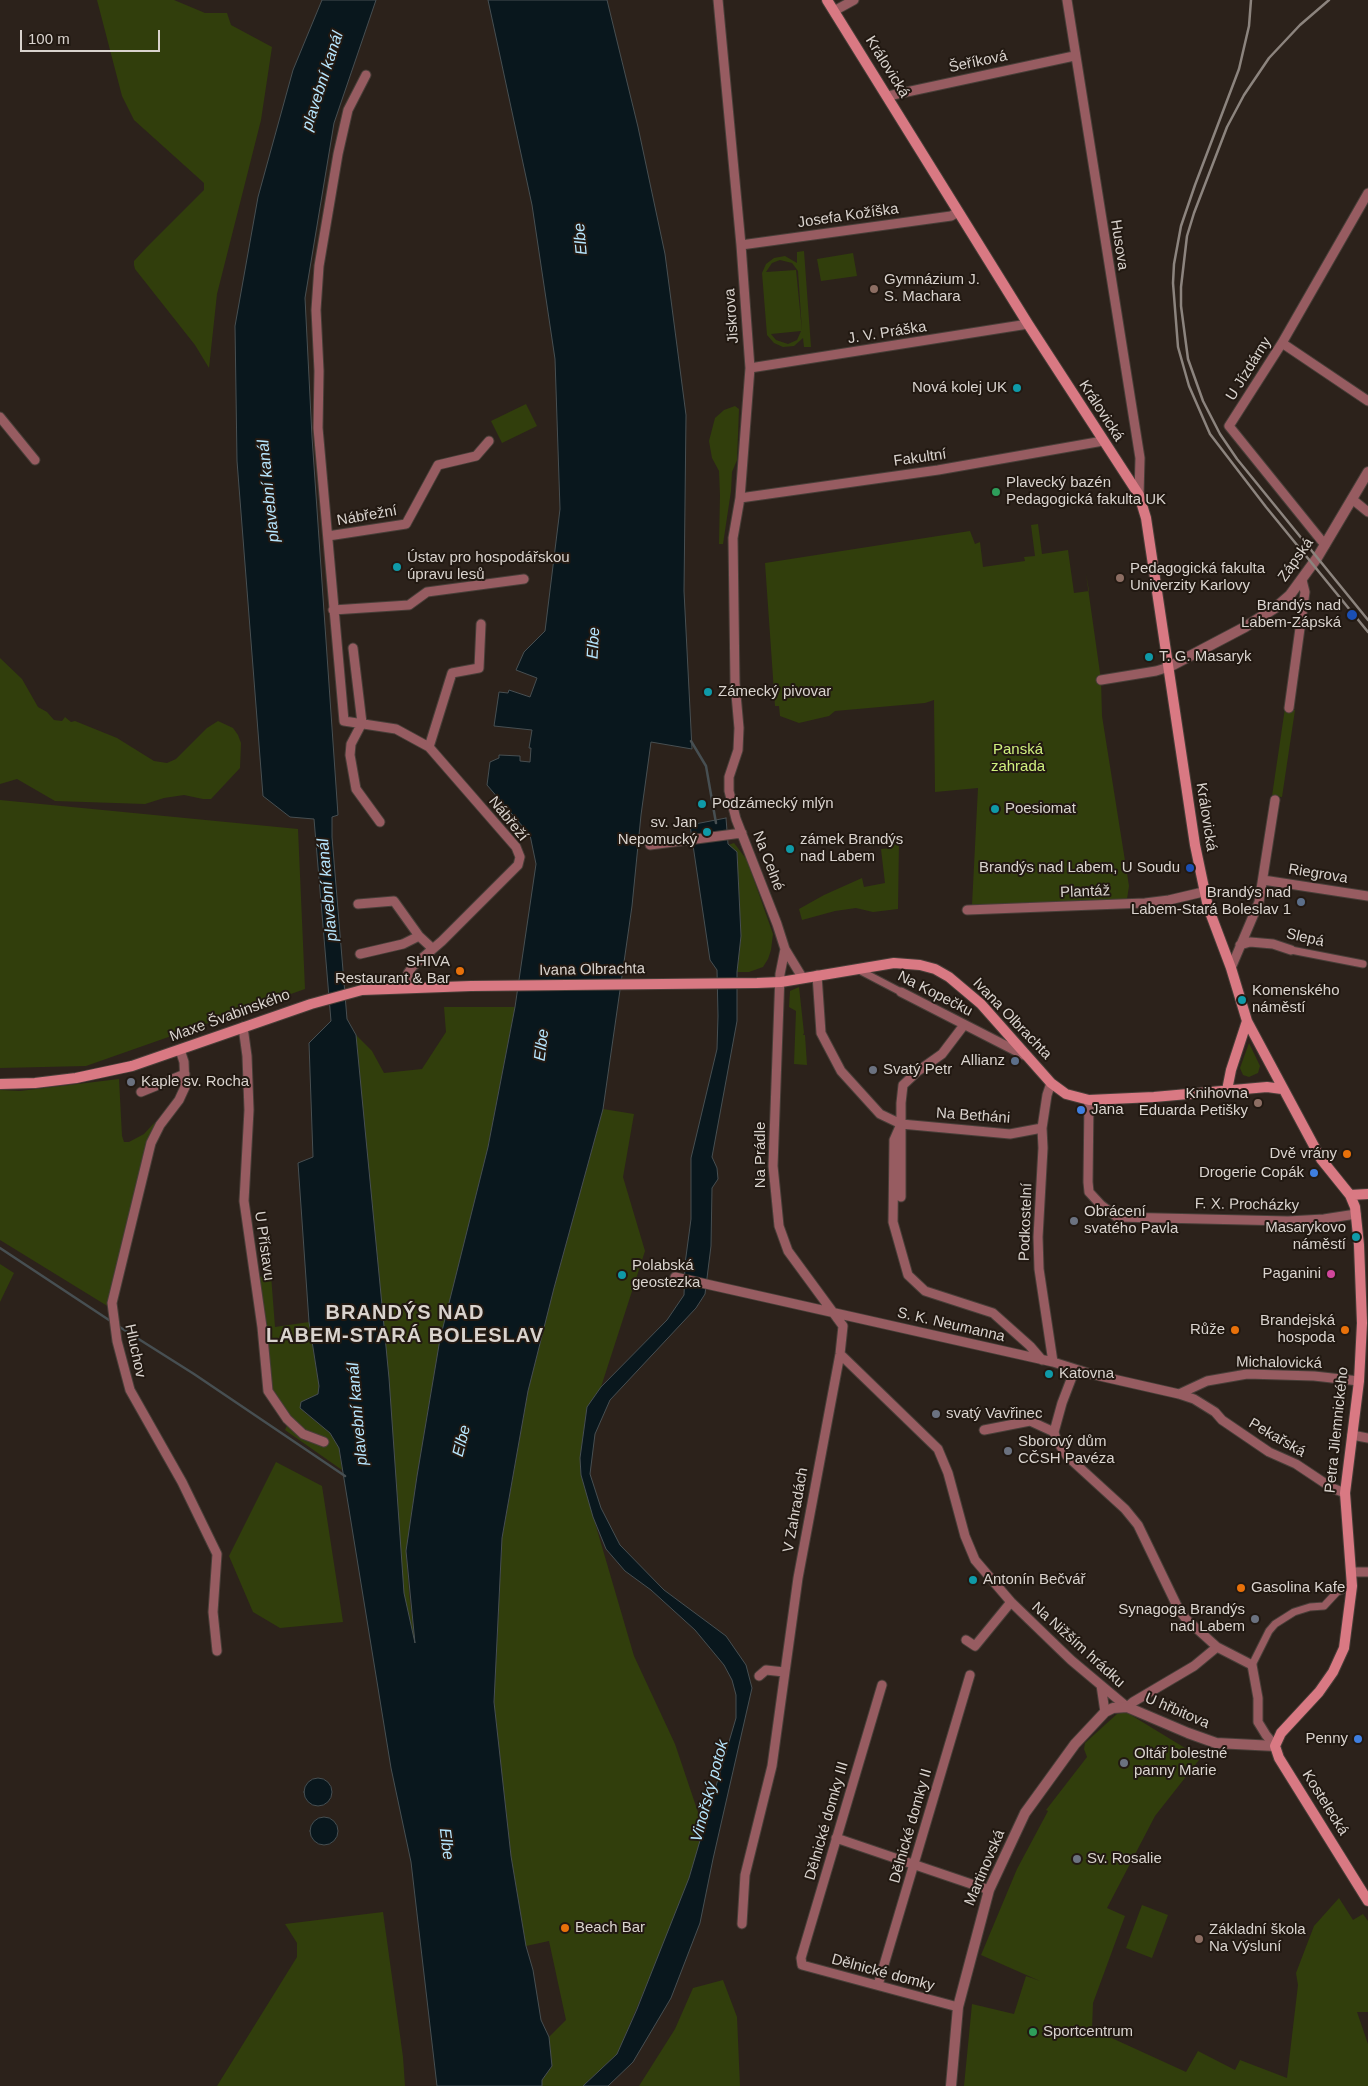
<!DOCTYPE html>
<meta charset="utf-8">
<style>
body{margin:0}
#map{position:relative;width:1368px;height:2086px;overflow:hidden;background:#2c221b;font-family:Arial,sans-serif}
canvas{display:block}
.scale{position:absolute;left:20px;top:30px;width:140px;height:22px;box-sizing:border-box;border:2px solid #d9d3ce;border-top:0;padding-left:6px;font-size:15px;line-height:18px;white-space:nowrap;color:#d9d3ce;-webkit-text-stroke:4px #221912;paint-order:stroke}
</style>
<div id="map">
<canvas width="1368" height="2086"></canvas>
<div class="scale">100 m</div>
</div>
<script>
const ctx = document.querySelector('canvas').getContext('2d');
ctx.lineJoin = 'round';
function fillPath(path, color) { ctx.fillStyle = color; ctx.fill(path, 'evenodd'); }
const toPath = rows => new Path2D(rows.map(r => 'M' + r).join(''));
function strokePath(path, color, width, dash) { ctx.strokeStyle = color; ctx.lineWidth = width; ctx.lineCap = dash ? 'butt' : 'round'; ctx.setLineDash(dash || []); ctx.stroke(path); }
function label(font, color, halo, rows, align = 'center') {
  ctx.font = font + ' Arial,sans-serif'; ctx.lineWidth = 4; ctx.setLineDash([]); ctx.textBaseline = 'middle'; ctx.strokeStyle = halo; ctx.fillStyle = color; for (const [text, x, y, turn = 0] of rows) {
    ctx.save(); ctx.translate(x, y); ctx.rotate((+turn || 0) * Math.PI / 180); ctx.textAlign = isNaN(turn) ? turn : align; if (halo) ctx.strokeText(text, 0, 0); ctx.fillText(text, 0, 0); ctx.restore();
  }
}
fillPath(toPath([
 [97,0,174,0,205,13,227,13,231,25,272,47,261,120,217,294,209,368,195,345,135,269,134,265,134,261,146,248,204,190,204,183,134,120,122,96],
 [804,251,811,347,804,347,803,338,794,346,783,347,774,343,767,335,762,273,766,264,774,258,785,256,797,263,797,252],
 [780,260,792,263,798,271,802,331,796,270,766,272,772,263],
 [801,331,797,340,788,344,776,340,771,334],
 [853,253,857,276,821,281,817,259],
 [526,404,537,426,502,443,491,421],
 [735,406,739,409,737,460,732,472,731,491,723,544,719,544,720,495,719,471,712,458,709,441,715,418,724,410],
 [1038,524,1042,554,1068,550,1074,593,1089,591,1086,574,1101,680,1102,716,1129,886,1127,899,972,905,978,788,935,792,934,700,925,703,835,711,829,716,799,723,780,716,779,706,775,706,765,563,970,531,975,544,980,542,983,567,1025,561,1024,557,1035,556,1031,525],
 [0,658,22,679,38,707,47,712,54,720,62,721,65,717,71,722,75,721,117,738,154,761,167,763,176,759,207,728,218,721,233,728,238,735,241,743,240,768,211,799,203,799,184,795,164,798,145,804,55,801,17,779,0,784],
 [1285,708,1295,710,1282,797,1272,796],
 [0,800,298,829,305,989,86,1066,0,1068],
 [899,839,898,909,873,912,856,908,835,911,802,920,799,909,824,895,862,878,864,887,885,883,881,849,892,848,891,840],
 [734,843,747,860,773,934,771,950,768,959,763,967,749,972,737,972,741,936,737,852,728,845],
 [799,987,804,1033,803,1035,805,1035,807,1065,794,1064,796,1011,789,1007,790,991],
 [444,1007,515,1007,488,1147,440,1339,417,1476,406,1551,409,1593,416,1652,404,1593,356,1035,372,1051,384,1073,422,1069,446,1032],
 [1249,1043,1260,1066,1258,1073,1249,1077,1243,1075,1240,1068],
 [119,1079,122,1136,124,1142,129,1142,144,1134,155,1122,111,1290,109,1307,0,1240,0,1090,20,1091],
 [603,1109,634,1114,623,1177,645,1251,601,1387,587,1407,580,1458,581,1475,634,1656,675,1744,704,1830,689,1878,672,1925,617,2054,583,2086,542,2086,542,2080,552,2066,549,2037,566,2020,549,1941,526,1946,511,1856,494,1702,502,1538,528,1391,554,1288],
 [0,1264,14,1273,0,1302],
 [271,1275,275,1327,309,1322,319,1386,318,1394,302,1402,304,1412,330,1433,339,1448,342,1470,285,1430,290,1419,272,1391,259,1277],
 [276,1462,322,1486,343,1622,280,1628,253,1612,229,1556],
 [1126,1712,1185,1748,1199,1760,1155,1816,1107,1908,1125,1916,1093,2003,1092,2029,1186,2072,1198,2051,1235,2070,1240,2060,1287,2078,1298,1985,1296,1973,1314,1926,1339,1898,1353,1920,1363,1914,1368,1921,1368,2012,1357,2012,1368,2044,1368,2086,964,2086,972,2004,1014,2014,1026,1976,1040,1981,981,1955,1017,1869,1048,1811,1046,1810,1087,1757,1084,1749,1085,1743,1117,1714],
 [1142,1905,1168,1915,1152,1958,1126,1948],
 [383,1912,403,2057,405,2086,217,2086,297,1957,297,1943,285,1924],
 [723,1980,737,2017,740,2086,639,2086,675,2029,693,1988]
]), '#313e0c');
const water = toPath([
 [322,0,376,0,334,123,305,298,312,437,338,815,332,817,332,837,347,1019,356,1035,389,1378,404,1593,415,1643,406,1551,417,1476,440,1339,488,1147,515,1007,536,864,530,835,487,785,490,762,499,758,499,755,520,756,520,761,530,762,531,748,529,748,532,730,494,726,499,692,508,693,509,690,530,697,537,678,516,670,524,652,545,631,560,509,555,359,532,205,488,0,607,0,638,127,665,254,686,415,684,591,692,749,651,742,641,815,632,906,603,1109,554,1288,528,1391,502,1538,494,1702,511,1856,526,1946,533,1970,541,2020,549,2037,552,2066,542,2080,542,2086,437,2086,411,1862,391,1768,339,1448,330,1433,300,1408,301,1402,318,1394,319,1386,309,1322,298,1163,313,1157,309,1043,331,1021,314,819,290,817,263,796,237,461,235,326,258,197,293,70,322,0],
 [726,818,728,844,737,852,741,936,737,972,737,1021,712,1157,717,1168,718,1179,712,1188,711,1246,705,1294,696,1308,610,1400,595,1434,590,1474,601,1508,620,1545,664,1590,726,1636,746,1665,752,1688,713,1859,700,1923,671,1998,633,2062,608,2086,583,2086,617,2054,637,2009,689,1878,736,1718,736,1695,732,1680,724,1665,695,1630,651,1590,625,1571,606,1549,593,1517,581,1475,580,1458,587,1407,601,1387,667,1320,684,1295,685,1264,691,1219,691,1158,717,1049,718,1016,717,970,710,960,690,825,726,818],
 '304 1792a14 14 0 1 1 28 0a14 14 0 1 1-28 0Z',
 '310 1831a14 14 0 1 1 28 0a14 14 0 1 1-28 0Z'
]);
fillPath(water, '#09171d');
strokePath(water, '#474f52', 1);
strokePath(toPath([
 [691,741,706,766,716,823],
 [0,1248,112,1322],
 [118,1326,194,1374,345,1476]
]), '#474f52', 2.5);
const pedestrian = toPath([
 [1291,950,1363,964],
 [857,969,901,992],
 [1252,1665,1269,1631,1275,1624,1294,1612,1310,1607,1324,1606,1337,1592,1352,1586]
]);
const minor = toPath([
 [718,0,741,245,750,368,740,498,733,538,735,683,739,728,738,750,729,777,729,791,736,819,777,924,785,949,802,977],
 [1067,0,1140,458,1139,495],
 [834,11,854,0],
 [366,75,348,110,338,154,319,266,316,310,319,371,318,428,344,721,396,729,429,747,516,847,520,857,518,865,442,941,413,966,408,973,407,988],
 [888,96,1074,56],
 [741,245,951,216,958,212],
 [1282,343,1368,401],
 [750,368,1028,324],
 [0,417,35,460],
 [740,498,938,470,1103,441],
 [1352,499,1368,512],
 [328,536,406,524,438,465,476,456,489,441],
 [1325,545,1229,426,1282,343,1368,193],
 [333,610,409,605,427,592,524,579],
 [353,648,362,723,351,744,350,755,356,789,380,822],
 [1101,680,1156,671,1169,667],
 [1289,708,1305,592,1302,580],
 [429,747,452,673,479,668,481,624],
 [650,845,742,833],
 [1263,880,1368,896],
 [358,904,394,901,419,936,433,949],
 [967,910,1145,903,1169,900,1203,892],
 [1240,945,1250,942,1273,944,1291,950],
 [360,954,403,944,419,936],
 [1231,968,1259,902,1275,800],
 [817,975,821,1033,841,1071,880,1114,901,1124,1010,1134,1042,1128],
 [901,992,1024,1055],
 [243,1027,247,1056,249,1110,244,1201,262,1327,268,1391,287,1419,303,1434,324,1442],
 [180,1050,184,1062,185,1087,179,1100,160,1125,151,1143,112,1303,117,1341,130,1390,182,1482,217,1554,213,1612,217,1651],
 [1051,1083,1047,1095,1042,1128,1043,1148,1038,1237,1039,1269,1053,1362],
 [141,1092,185,1074],
 [1089,1100,1088,1182,1089,1192,1101,1205,1117,1217,1288,1221,1324,1219,1356,1214],
 [901,1124,894,1140,893,1222,908,1275,925,1291,993,1313,1030,1346,1042,1360],
 [901,1197,901,1103,903,1085,918,1071,942,1054,964,1025],
 [675,1277,1053,1362,1091,1374,1179,1394,1194,1399,1215,1412,1222,1420,1269,1452,1296,1464,1332,1488,1345,1493],
 [840,1354,938,1449,948,1473,965,1536,975,1560,1011,1602,1071,1660,1127,1707,1133,1702,1194,1666,1217,1647],
 [1179,1394,1207,1381,1247,1374,1314,1376,1359,1381],
 [984,1430,1030,1421,1054,1432],
 [1054,1432,1056,1439,1067,1456,1125,1509,1138,1525,1179,1610,1186,1619,1217,1647,1252,1665,1258,1698,1258,1722,1266,1735,1275,1746],
 [1054,1432,1062,1403,1075,1369],
 [1352,1435,1368,1438],
 [1352,1572,1368,1572],
 [966,1640,975,1646,1011,1602],
 [759,1676,766,1670,784,1672],
 [882,1685,801,1958,802,1965,958,2007],
 [1101,1685,1105,1712],
 [836,1838,989,1890],
 [742,1924,745,1875,772,1766,798,1578,840,1354,843,1326,788,1251,779,1226,773,1166,780,974,785,949],
 [878,1985,970,1675]
]);
const tertiary = toPath([
 [1169,667,1245,627,1275,608,1290,595,1317,558,1368,472],
 [951,2086,958,2007,989,1890,1025,1813,1075,1744,1105,1712,1113,1708,1127,1707,1188,1733,1216,1743,1275,1746]
]);
const secondary = toPath([
 [827,0,1028,324,1139,495,1146,518,1195,845,1208,907,1231,968,1247,1021,1321,1159,1350,1195,1355,1207,1359,1245,1362,1323,1359,1381,1345,1493,1352,1586,1344,1648,1333,1672,1319,1692,1281,1733,1275,1746,1279,1758,1368,1901],
 [0,1084,35,1083,76,1078,132,1066,311,1004,362,990,471,986,757,983,781,982,894,963,920,965,935,969,949,977,981,1004,1051,1083,1066,1094,1089,1100,1154,1097,1267,1087,1282,1089],
 [1227,1090,1231,1070,1247,1021],
 [1350,1195,1368,1194]
]);
strokePath(pedestrian, '#483e38', 9);
strokePath(minor, '#483e38', 11);
strokePath(tertiary, '#483e38', 12);
strokePath(secondary, '#483e38', 12);
strokePath(pedestrian, '#975c61', 7);
strokePath(minor, '#975c61', 9);
strokePath(tertiary, '#975c61', 10);
strokePath(secondary, '#d97983', 10);
strokePath(toPath([
 [1251,0,1249,26,1239,69,1195,185,1181,226,1174,264,1173,283,1178,347,1189,386,1210,434,1266,507,1368,632],
 [1329,0,1300,25,1269,58,1244,95,1227,127,1194,213,1187,236,1181,287,1181,306,1188,359,1203,401,1220,434,1237,459,1368,620]
]), '#8c847e', 2.5);
for (const [x, y, r, color] of [
 [874,289,5,"#8d6e63"],
 [1017,388,5,"#0f9aa8"],
 [996,492,5,"#2e9e5b"],
 [397,567,5,"#0f9aa8"],
 [1120,578,5,"#8d6e63"],
 [1352,615,6,"#1a4fb4"],
 [1149,657,5,"#0f9aa8"],
 [708,692,5,"#0f9aa8"],
 [702,804,5,"#0f9aa8"],
 [995,809,5,"#0f9aa8"],
 [707,832,5,"#0f9aa8"],
 [790,849,5,"#0f9aa8"],
 [1190,868,5,"#1a4fb4"],
 [1301,902,5,"#5c6f8a"],
 [460,971,5,"#e8710a"],
 [1242,1000,5,"#0f9aa8"],
 [1015,1061,5,"#5c6f8a"],
 [873,1070,5,"#6b7280"],
 [131,1082,5,"#6b7280"],
 [1258,1103,5,"#8d6e63"],
 [1081,1110,5,"#3f7fe0"],
 [1347,1154,5,"#e8710a"],
 [1314,1173,5,"#3f7fe0"],
 [1074,1221,5,"#6b7280"],
 [1356,1237,5,"#0f9aa8"],
 [1331,1274,5,"#d1479c"],
 [622,1275,5,"#0f9aa8"],
 [1235,1330,5,"#e8710a"],
 [1345,1330,5,"#e8710a"],
 [1049,1374,5,"#0f9aa8"],
 [936,1414,5,"#6b7280"],
 [1008,1451,5,"#6b7280"],
 [973,1580,5,"#0f9aa8"],
 [1241,1588,5,"#e8710a"],
 [1255,1619,5,"#6b7280"],
 [1358,1739,5,"#3f7fe0"],
 [1124,1763,5,"#6b7280"],
 [1077,1859,5,"#6b7280"],
 [565,1928,5,"#e8710a"],
 [1199,1939,5,"#8d6e63"],
 [1033,2032,5,"#2e9e5b"]
]) { const dot = new Path2D(); dot.arc(x, y, r, 0, 2 * Math.PI); ctx.fillStyle = color; ctx.fill(dot); strokePath(dot, '#221912', 2); }
label('15px', '#d9d3ce', '#221912', [
 ["Šeříková",978,62,-12],
 ["Královická",887,67,58],
 ["Josefa Kožíška",848,216,-8],
 ["Husova",1119,245,81],
 ["Jiskrova",732,316,-94],
 ["J. V. Práška",887,333,-9],
 ["U Jízdárny",1249,369,-58],
 ["Královická",1101,411,57],
 ["Fakultní",920,458,-8],
 ["Nábřežní",367,516,-10],
 ["Zápská",1296,560,-55],
 ["Královická",1206,817,81],
 ["Nábřeží",508,819,51],
 ["Na Celné",768,861,69],
 ["Riegrova",1318,874,9],
 ["Plantáž",1085,892,-2],
 ["Slepá",1305,938,13],
 ["Ivana Olbrachta",592,970,-1],
 ["Na Kopečku",935,994,27],
 ["Maxe Švabinského",230,1016,-20],
 ["Ivana Olbrachta",1012,1019,46],
 ["Na Betháni",973,1116,4],
 ["Na Prádle",761,1155,-90],
 ["F. X. Procházky",1247,1205,1],
 ["Podkostelní",1026,1222,-88],
 ["U Přístavu",264,1246,82],
 ["S. K. Neumanna",951,1325,13],
 ["Hluchov",135,1351,78],
 ["Michalovická",1279,1363,1],
 ["Petra Jilemnického",1337,1430,-84],
 ["Pekařská",1277,1438,30],
 ["V Zahradách",796,1510,-80],
 ["Na Nižším hrádku",1078,1645,42],
 ["U hřbitova",1177,1711,23],
 ["Kostelecká",1325,1803,58],
 ["Dělnické domky III",827,1821,-74],
 ["Dělnické domky II",911,1826,-74],
 ["Martinovská",985,1868,-67],
 ["Dělnické domky",883,1973,15]
]);
label('15px', '#d9d3ce', '#221912', [
 ["Gymnázium J.",884,280],
 ["S. Machara",884,297],
 ["Nová kolej UK",1007,388,"right"],
 ["Plavecký bazén",1006,483],
 ["Pedagogická fakulta UK",1006,500],
 ["Ústav pro hospodářskou",407,558],
 ["úpravu lesů",407,575],
 ["Pedagogická fakulta",1130,569],
 ["Univerzity Karlovy",1130,586],
 ["Brandýs nad",1341,606,"right"],
 ["Labem-Zápská",1341,623,"right"],
 ["T. G. Masaryk",1159,657],
 ["Zámecký pivovar",718,692],
 ["Podzámecký mlýn",712,804],
 ["Poesiomat",1005,809],
 ["sv. Jan",697,823,"right"],
 ["Nepomucký",697,840,"right"],
 ["zámek Brandýs",800,840],
 ["nad Labem",800,857],
 ["Brandýs nad Labem, U Soudu",1180,868,"right"],
 ["Brandýs nad",1291,893,"right"],
 ["Labem-Stará Boleslav 1",1291,910,"right"],
 ["SHIVA",450,962,"right"],
 ["Restaurant & Bar",450,979,"right"],
 ["Komenského",1252,991],
 ["náměstí",1252,1008],
 ["Allianz",1005,1061,"right"],
 ["Svatý Petr",883,1070],
 ["Kaple sv. Rocha",141,1082],
 ["Knihovna",1248,1094,"right"],
 ["Eduarda Petišky",1248,1111,"right"],
 ["Jana",1091,1110],
 ["Dvě vrány",1337,1154,"right"],
 ["Drogerie Copák",1304,1173,"right"],
 ["Obrácení",1084,1212],
 ["svatého Pavla",1084,1229],
 ["Masarykovo",1346,1228,"right"],
 ["náměstí",1346,1245,"right"],
 ["Polabská",632,1266],
 ["geostezka",632,1283],
 ["Paganini",1321,1274,"right"],
 ["Brandejská",1335,1321,"right"],
 ["hospoda",1335,1338,"right"],
 ["Růže",1225,1330,"right"],
 ["Katovna",1059,1374],
 ["svatý Vavřinec",946,1414],
 ["Sborový dům",1018,1442],
 ["CČSH Pavéza",1018,1459],
 ["Antonín Bečvář",983,1580],
 ["Gasolina Kafe",1251,1588],
 ["Synagoga Brandýs",1245,1610,"right"],
 ["nad Labem",1245,1627,"right"],
 ["Penny",1348,1739,"right"],
 ["Oltář bolestné",1134,1754],
 ["panny Marie",1134,1771],
 ["Sv. Rosalie",1087,1859],
 ["Beach Bar",575,1928],
 ["Základní škola",1209,1930],
 ["Na Výsluní",1209,1947],
 ["Sportcentrum",1043,2032]
], 'left');
label('15px', '#cff07e', '#221912', [
 ["Panská",1018,750],
 ["zahrada",1018,767]
]);
label('italic 16px', '#b7e6fe', '#221912', [
 ["plavební kanál",323,81,-72],
 ["Elbe",581,239,-95],
 ["plavební kanál",269,491,-96],
 ["Elbe",594,643,-87],
 ["plavební kanál",328,890,-95],
 ["Elbe",542,1045,-83],
 ["plavební kanál",358,1414,-95],
 ["Elbe",462,1441,-76],
 ["Vinořský potok",710,1791,-75],
 ["Elbe",446,1844,83]
]);
ctx.letterSpacing = '1px';
label('bold 20px', '#d9d3ce', '#221912', [
 ["BRANDÝS NAD",405,1313],
 ["LABEM-STARÁ BOLESLAV",405,1336]
]);
ctx.letterSpacing = '0px';
</script>
